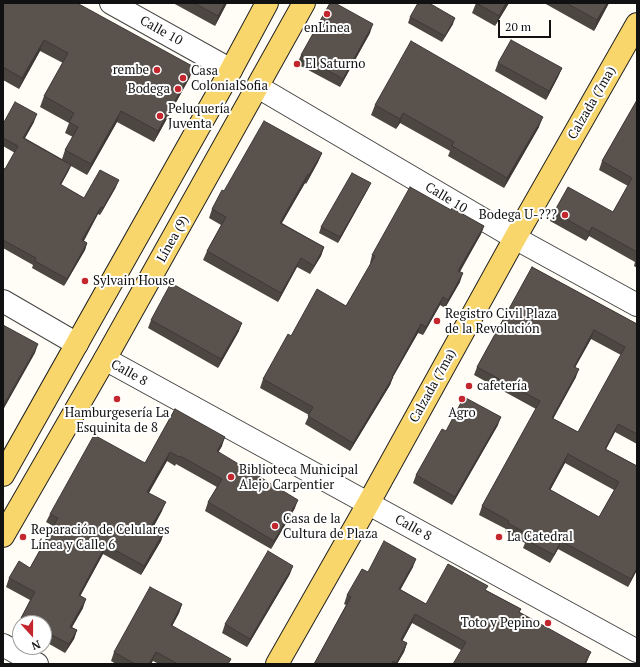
<!DOCTYPE html>
<meta charset="utf-8">
<style>
body{margin:0}
#map{position:relative;width:640px;height:667px;overflow:hidden;background:#fffdf5;font-family:"PT Serif",serif}
canvas{display:block}
.frame{position:absolute;inset:0;border:4px solid #111;pointer-events:none}
.north{position:absolute;left:12px;top:615px;width:40px;height:40px;box-sizing:border-box;background:#fff;border:1px solid #a0a0a0;border-radius:50%;rotate:159deg;font-size:11px;font-weight:700;line-height:16px;text-align:center;color:#111}
.north::after{content:'';display:block;margin:auto;width:14px;height:18px;background:#c4262e;clip-path:polygon(50% 0,100% 100%,50% 72%,0 100%)}
.scale{position:absolute;left:498px;top:20px;width:53px;height:18px;box-sizing:border-box;border:2px solid #111;border-top:0;padding-left:5px;font-size:12px;line-height:14px;white-space:nowrap;color:#111;-webkit-text-stroke:3px #fff;paint-order:stroke}
</style>
<div id="map">
<canvas width="640" height="667"></canvas>
<div class="frame"></div>
<div class="north">N</div>
<div class="scale">20 m</div>
</div>
<script>
const ctx = document.querySelector('canvas').getContext('2d');
ctx.lineJoin = 'round';
const toPath = rows => new Path2D(rows.map(r => 'M' + r).join(''));
function strokePath(path, color, width, dash) { ctx.strokeStyle = color; ctx.lineWidth = width; ctx.lineCap = dash ? 'butt' : 'round'; ctx.setLineDash(dash || []); ctx.stroke(path); }
function fillPath(path, color) { ctx.fillStyle = color; ctx.fill(path, 'evenodd'); }
function label(font, color, halo, rows, align = 'center') {
  ctx.font = font + ' "PT Serif",serif'; ctx.lineWidth = 4; ctx.setLineDash([]); ctx.textBaseline = 'middle'; ctx.strokeStyle = halo; ctx.fillStyle = color; for (const [text, x, y, turn = 0] of rows) {
    ctx.save(); ctx.translate(x, y); ctx.rotate((+turn || 0) * Math.PI / 180); ctx.textAlign = isNaN(turn) ? turn : align; if (halo) ctx.strokeText(text, 0, 0); ctx.fillText(text, 0, 0); ctx.restore();
  }
}
const minor = toPath([
 [111,3,231,70],
 [258,87,515,238,637,305],
 [3,301,77,344],
 [105,359,637,651],
 [3,645,37,664]
]);
const major = toPath([
 [3,475,231,70,267,3],
 [3,536,105,359,304,3],
 [277,664,368,504,515,238,637,24]
]);
strokePath(minor, '#444', 24);
strokePath(major, '#222', 24);
strokePath(minor, '#fff', 22);
strokePath(major, '#f9d66b', 22);
fillPath(toPath([
 [3,3,190,77,154,142,117,122,87,175,71,166,68,172,61,185,84,198,116,187,100,215,98,214,84,241,87,243,85,250,64,286,32,268,33,265,3,248,3,168,5,169,15,153,3,146,3,124,34,122,25,138,62,159,65,150,73,137,65,133,69,123,40,107,44,96,63,63,40,51,19,89,3,80],
 [173,3,227,3,215,26],
 [476,3,509,3,495,26,472,13],
 [544,3,609,3,594,31],
 [410,17,453,24,442,42,408,23],
 [370,33,340,87,297,64,301,55],
 [498,63,562,68,558,77,546,100,495,71],
 [637,100,637,268,634,266,635,262,589,236,586,241,550,221,554,212,613,212,628,186,599,170,602,161],
 [375,105,539,127,504,188,448,156,450,151,400,123,396,129,371,115],
 [322,153,318,162,306,184,305,183,282,223,324,247,321,256,310,274,297,267,278,302,203,260,207,251,221,225,209,218,212,209,224,191],
 [368,189,338,243,319,233,321,227],
 [451,210,484,226,481,234,460,272,460,282,445,308,440,305,423,335,418,333,393,377,390,385,350,451,305,424,309,415,260,388,263,379,291,336,346,306,371,264,370,263,372,255],
 [532,267,637,324,637,444,615,432,606,449,637,466,637,570,628,587,558,549,550,563,523,548,525,543,505,532,506,529,479,515,482,506,536,409,474,375,477,367],
 [591,339,621,355,578,432,553,419,576,377,575,367],
 [565,463,614,490,599,517,550,490],
 [151,320,239,331,218,368,148,328],
 [175,409,222,446,218,452,295,508,271,549,205,511,208,502,217,487,176,464,175,466,167,461,149,493,162,511,154,526,164,532,161,541,141,575,103,554,80,596,83,608,72,627,77,630,74,639,65,653,44,641,44,623,20,623,20,628,18,626,21,618,30,600,6,587,9,578,30,568,53,526,46,522,50,514,145,463],
 [498,425,452,505,413,483,416,475,446,431],
 [413,567,400,589,426,604,486,590,521,609,519,612,587,661,461,650,412,623,402,641,407,643,404,652,397,664,314,664,346,605,344,604,347,595,368,572],
 [290,574,247,647,222,633,225,624],
 [182,604,179,613,172,626,230,664,159,664,153,661,151,664,116,664,111,661,114,652]
]), '#4d4742');
fillPath(toPath([
 [225,3,227,3,215,26,218,16],
 [506,3,509,3,495,26,499,16],
 [607,3,609,3,594,31,597,20],
 [455,18,453,24,442,42,445,36],
 [373,24,370,33,340,87,343,79],
 [44,40,40,51,19,89,22,78],
 [194,67,190,77,154,142,158,131],
 [562,68,558,77,546,100,549,91],
 [121,111,117,122,87,175,91,164],
 [403,113,400,123,396,129,400,119],
 [37,114,34,122,21,145,23,138],
 [543,117,539,127,504,188,507,178],
 [322,153,318,162,306,184,309,175],
 [71,165,68,172,57,191,60,184],
 [308,174,305,183,277,231,280,223],
 [119,180,116,187,100,215,103,208],
 [371,183,368,189,338,243,340,237],
 [101,207,98,214,80,247,82,240],
 [484,226,481,234,455,279,458,271],
 [592,227,589,236,586,241,589,232],
 [87,243,85,250,64,286,67,279],
 [324,247,321,256,310,274,314,266],
 [301,258,297,267,278,302,281,293],
 [463,273,460,282,445,308,448,300],
 [443,297,440,305,423,335,426,327],
 [242,323,239,331,218,368,221,359],
 [421,324,418,333,391,380,393,377,390,385,350,451,353,443],
 [594,330,591,339,571,375,574,367],
 [38,344,35,353,3,410,3,406],
 [579,369,576,377,549,426,552,418],
 [501,417,498,425,452,505,455,497],
 [618,424,615,432,602,457,605,449],
 [225,437,222,446,214,460,217,451],
 [170,452,167,461,144,501,147,492],
 [568,454,565,463,546,498,549,489],
 [298,500,295,508,271,549,274,541],
 [166,502,162,511,149,534,152,525],
 [164,532,161,541,141,575,144,566],
 [561,541,558,549,550,563],
 [106,545,103,554,76,604,79,595],
 [416,559,413,567,396,598,399,589],
 [293,566,290,574,247,647,250,639],
 [637,568,637,570,628,587,631,579],
 [86,599,83,608,67,636,70,627],
 [182,604,179,613,168,634,171,625],
 [415,614,412,623,398,649,401,640],
 [77,630,74,639,65,653,69,644],
 [407,643,404,652,397,664,396,664],
 [156,652,151,664,149,664],
 [591,652,586,664,584,664]
]), '#3f3936');
const building = toPath([
 [3,3,77,3,194,67,158,131,121,111,91,164,65,150,78,127,69,122,74,113,44,96,68,53,44,40,22,78,3,67,3,3],
 [194,3,225,3,218,16,194,3],
 [330,3,335,3,373,24,343,79,301,55,330,3],
 [418,3,429,3,455,18,445,36,410,17,418,3],
 [476,3,506,3,499,16,476,3],
 [566,3,607,3,597,20,566,3],
 [511,40,562,68,549,91,498,63,511,40],
 [411,41,543,117,507,178,452,146,454,142,403,113,400,119,375,105,411,41],
 [637,100,637,252,592,227,589,232,554,212,568,187,613,212,632,178,602,161,637,100],
 [15,102,37,114,23,138,71,165,60,184,84,198,100,170,119,180,103,208,101,207,82,240,87,243,67,279,35,261,36,258,3,240,3,168,5,169,18,146,3,138,3,124,15,102],
 [264,121,322,153,309,175,308,174,280,223,324,247,314,266,301,258,281,293,207,251,226,217,212,209,222,190,224,191,264,121],
 [352,173,371,183,340,237,321,227,352,173],
 [410,187,451,210,452,208,484,226,458,271,463,273,448,300,443,297,426,327,421,324,392,377,393,377,353,443,308,416,313,407,263,379,288,334,291,336,317,289,346,306,375,256,372,255,410,187],
 [532,267,637,324,637,434,618,424,605,449,637,466,637,568,631,579,561,541,554,555,526,540,529,535,508,523,509,521,482,506,540,401,477,367,532,267],
 [594,330,625,347,578,432,552,418,579,369,574,367,594,330],
 [568,454,619,482,599,517,549,489,568,454],
 [171,283,242,323,221,359,151,320,171,283],
 [3,325,38,344,3,406,3,325],
 [464,397,501,417,455,497,416,475,442,429,446,431,464,397],
 [175,409,225,437,217,451,298,500,274,541,208,502,222,479,180,456,179,457,170,452,147,492,166,502,152,525,164,532,144,566,106,545,79,595,86,599,70,627,77,630,69,644,44,631,44,623,30,623,21,618,35,592,9,578,19,561,30,568,58,518,50,514,94,435,145,463,175,409],
 [384,541,416,559,399,589,426,604,448,564,488,586,485,590,521,609,519,612,591,652,584,664,453,664,466,642,415,614,401,640,407,643,396,663,393,661,392,664,314,664,351,597,347,595,362,569,368,572,384,541],
 [268,551,293,566,250,639,225,624,268,551],
 [150,587,182,604,171,625,231,659,228,664,178,664,156,652,149,664,135,664,114,652,150,587]
]);
fillPath(building, '#5a524d');
strokePath(building, '#3f3936', 1);
for (const [x, y, r, color] of [
 [327,14,4,"#c4262e"],
 [297,64,4,"#c4262e"],
 [157,70,4,"#c4262e"],
 [183,78,4,"#c4262e"],
 [178,89,4,"#c4262e"],
 [160,116,4,"#c4262e"],
 [565,215,4,"#c4262e"],
 [85,281,4,"#c4262e"],
 [437,321,4,"#c4262e"],
 [469,386,4,"#c4262e"],
 [117,399,4,"#c4262e"],
 [462,399,4,"#c4262e"],
 [231,477,4,"#c4262e"],
 [275,526,4,"#c4262e"],
 [23,537,4,"#c4262e"],
 [499,537,4,"#c4262e"],
 [548,623,4,"#c4262e"]
]) { const dot = new Path2D(); dot.arc(x, y, r, 0, 2 * Math.PI); ctx.fillStyle = color; ctx.fill(dot); strokePath(dot, '#fff', 1.5); }
label('13px', '#111', '#fff', [
 ["enLinea",327,28,"center"],
 ["El Saturno",305,64],
 ["rembe",149,70,"right"],
 ["Casa",191,71],
 ["ColonialSofia",191,86],
 ["Bodega",170,89,"right"],
 ["Peluquería",168,109],
 ["Juventa",168,124],
 ["Bodega U-???",557,215,"right"],
 ["Sylvain House",93,281],
 ["Registro Civil Plaza",445,314],
 ["de la Revolución",445,329],
 ["cafetería",477,386],
 ["Hamburgesería La",117,413,"center"],
 ["Esquinita de 8",117,428,"center"],
 ["Agro",462,413,"center"],
 ["Biblioteca Municipal",239,470],
 ["Alejo Carpentier",239,485],
 ["Casa de la",283,519],
 ["Cultura de Plaza",283,534],
 ["Reparación de Celulares",31,530],
 ["Línea y Calle 6",31,545],
 ["La Catedral",507,537],
 ["Toto y Pepino",540,623,"right"]
], 'left');
label('13px', '#111', '#fff', [
 ["Calle 10",161,31,29],
 ["Calzada (7ma)",592,103,-60],
 ["Calle 10",446,198,31],
 ["Línea (9)",173,239,-61],
 ["Calle 8",129,373,29],
 ["Calzada (7ma)",433,386,-61],
 ["Calle 8",413,528,29]
]);
</script>
